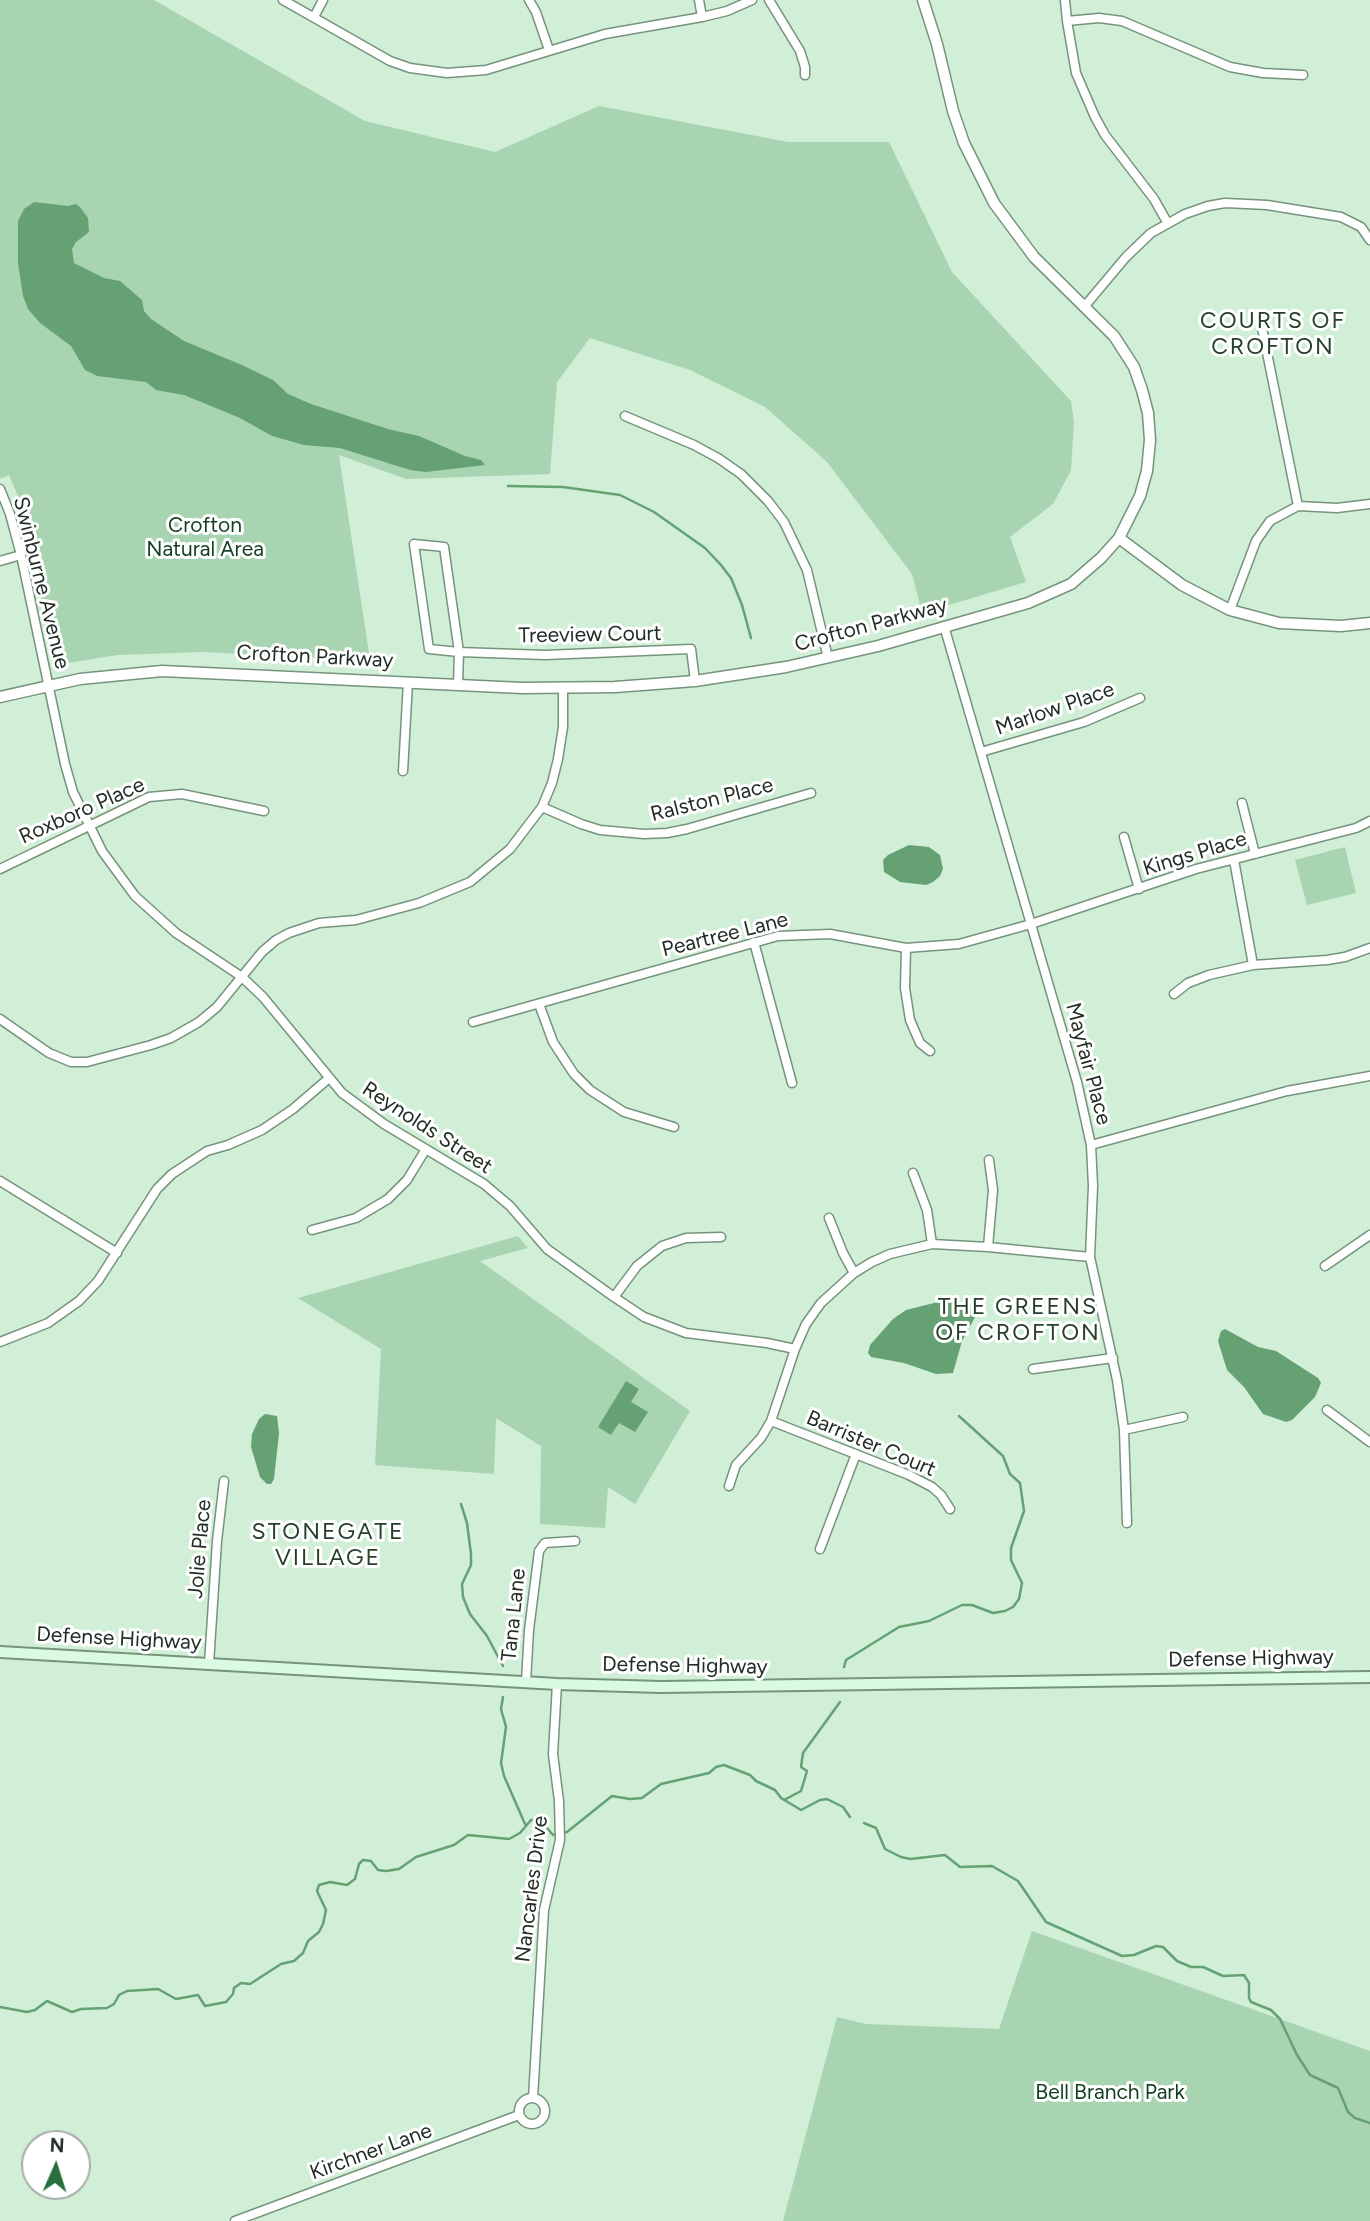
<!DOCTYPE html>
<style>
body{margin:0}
#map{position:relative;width:1370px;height:2221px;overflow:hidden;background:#d0efd6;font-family:Figtree,sans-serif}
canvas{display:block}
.north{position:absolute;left:21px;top:2130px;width:70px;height:70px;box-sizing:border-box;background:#fff;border:2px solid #a7aba8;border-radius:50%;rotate:3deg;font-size:19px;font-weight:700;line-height:28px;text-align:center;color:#222e25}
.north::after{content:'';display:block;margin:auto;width:24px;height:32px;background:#27703d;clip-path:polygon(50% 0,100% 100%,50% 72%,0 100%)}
</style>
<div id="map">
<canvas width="1370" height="2221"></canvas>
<div class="north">N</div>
</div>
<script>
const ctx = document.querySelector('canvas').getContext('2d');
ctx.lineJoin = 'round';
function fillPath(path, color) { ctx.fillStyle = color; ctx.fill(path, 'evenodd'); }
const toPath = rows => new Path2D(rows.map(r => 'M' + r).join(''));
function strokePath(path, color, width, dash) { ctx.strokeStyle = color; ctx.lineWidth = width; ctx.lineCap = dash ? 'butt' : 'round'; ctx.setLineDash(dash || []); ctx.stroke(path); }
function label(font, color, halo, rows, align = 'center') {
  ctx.font = font + ' Figtree,sans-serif'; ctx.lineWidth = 6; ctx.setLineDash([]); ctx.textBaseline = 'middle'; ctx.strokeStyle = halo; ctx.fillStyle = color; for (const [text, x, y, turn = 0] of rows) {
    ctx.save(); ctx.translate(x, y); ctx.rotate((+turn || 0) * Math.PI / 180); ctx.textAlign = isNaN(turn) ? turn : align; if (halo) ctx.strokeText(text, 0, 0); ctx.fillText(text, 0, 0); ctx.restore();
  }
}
fillPath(toPath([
 [0,0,154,0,365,121,495,152,599,106,788,142,889,142,952,272,1071,401,1074,422,1071,470,1053,504,1010,537,1026,582,922,613,912,574,827,462,765,407,690,370,590,338,557,382,550,474,406,479,339,455,370,660,203,652,118,655,55,665,18,496,9,475,0,479],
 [1345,847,1356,893,1307,905,1295,860],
 [518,1236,528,1248,480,1261,690,1411,635,1504,608,1487,605,1528,540,1524,541,1446,496,1418,494,1474,375,1465,381,1349,298,1298],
 [1032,1931,1370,2051,1370,2221,783,2221,837,2017,866,2024,999,2029]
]), '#a9d4b2');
fillPath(toPath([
 [34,202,68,206,76,204,80,207,88,218,89,232,76,242,72,249,74,263,104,278,120,281,142,300,144,311,151,319,184,341,242,365,273,380,288,394,311,404,388,429,419,436,465,456,481,460,485,465,426,472,410,470,340,448,304,445,272,436,240,418,184,395,156,390,146,382,97,376,85,370,71,346,40,323,28,309,23,296,18,263,18,221,24,209],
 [909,845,929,847,940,855,943,869,940,876,933,882,926,885,900,882,884,872,883,860,888,855],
 [942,1301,976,1304,980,1308,962,1341,953,1373,936,1374,904,1363,871,1357,868,1353,870,1345,893,1319,906,1310],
 [1225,1329,1258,1347,1276,1351,1318,1378,1321,1383,1315,1397,1292,1420,1286,1422,1263,1414,1244,1387,1227,1370,1218,1341,1221,1331],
 [626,1381,639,1389,631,1402,648,1412,635,1432,619,1423,611,1435,598,1427],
 [265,1414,277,1416,279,1433,274,1479,271,1484,267,1484,260,1477,251,1447,252,1434,259,1419]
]), '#65a173');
strokePath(toPath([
 [508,486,563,487,620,495,654,512,705,548,721,565,731,578,742,605,751,638],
 [461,1504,467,1523,471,1554,471,1565,462,1584,463,1597,470,1614,487,1636,503,1666],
 [844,1667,846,1660,899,1627,929,1621,962,1605,972,1605,993,1613,1005,1611,1013,1607,1019,1599,1022,1583,1011,1560,1011,1548,1024,1511,1020,1483,1010,1474,1003,1456,959,1416],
 [503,1697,501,1709,506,1727,501,1763,504,1776,525,1824],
 [784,1800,801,1791,807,1771,801,1767,803,1753,840,1702],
 [864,1823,876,1828,885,1849,901,1857,910,1859,945,1855,960,1867,992,1866,1018,1881,1046,1922,1122,1956,1134,1955,1156,1946,1163,1947,1177,1961,1191,1967,1203,1967,1223,1976,1244,1975,1249,1983,1249,1998,1251,2002,1271,2010,1280,2019,1297,2055,1310,2075,1338,2088,1348,2112,1355,2118,1370,2123],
 [0,2007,27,2012,35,2010,47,2001,72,2012,81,2009,107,2008,114,2004,119,1995,127,1991,158,1989,176,1999,198,1995,205,2006,226,2002,233,1994,234,1988,241,1983,250,1984,281,1964,294,1961,303,1953,308,1941,319,1932,323,1924,326,1910,317,1891,319,1885,330,1882,347,1885,355,1879,359,1864,363,1860,371,1861,378,1870,386,1871,399,1869,416,1857,454,1845,468,1835,509,1839,520,1833,531,1820,540,1820,553,1835,567,1832,612,1796,630,1799,642,1798,661,1784,709,1773,716,1767,724,1765,750,1775,756,1781,775,1790,781,1798,801,1810,820,1800,827,1799,843,1807,850,1817]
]), '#65a173', 2.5);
const minor = toPath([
 [283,0,390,61,410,68,447,73,486,70,605,34,702,17,727,11,752,0],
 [529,0,536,12,549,50],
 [699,0,702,17],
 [769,0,800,51,805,67,805,75],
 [1065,0,1067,21,1076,73,1095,117,1105,135,1154,199,1167,222],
 [314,17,323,0],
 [1067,21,1099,18,1122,21,1230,67,1263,73,1303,75],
 [1084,307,1126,257,1151,233,1185,214,1208,206,1225,203,1267,205,1341,217,1361,227,1370,240],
 [1262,328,1298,506],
 [625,416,694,445,718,458,741,474,768,501,784,522,807,570,828,658],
 [0,489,10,514,21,555,65,764,73,792,102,851,135,896,176,933,242,977,263,997,342,1093,384,1124,484,1184,510,1206,547,1249,614,1297,644,1317,686,1333,767,1343,795,1349],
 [0,561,21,555],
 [1230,610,1256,541,1270,521,1298,506,1337,508,1370,504],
 [944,626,1077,1082,1091,1145,1093,1186,1090,1257,1117,1380,1124,1430,1127,1523],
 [458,685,459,652,444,547,414,544,429,649,459,652,545,655,691,649,695,681],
 [981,752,1084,722,1140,698],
 [403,771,408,682],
 [1242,803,1255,854],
 [542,807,581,824,600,830,644,834,667,833,687,829,811,793],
 [1124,837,1139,889],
 [1234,860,1253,965],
 [0,869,149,797,182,794,264,811],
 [754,942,792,1083],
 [906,948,905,988,910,1020,920,1043,930,1051],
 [1174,994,1188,983,1209,975,1253,965,1327,960,1345,957,1370,948],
 [539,1004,553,1042,574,1074,590,1090,624,1112,674,1127],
 [0,1019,49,1053,71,1062,87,1062,151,1045,171,1038,199,1022,217,1007,262,952,276,940,289,933,319,923,356,920,419,903,470,882,510,849,542,807,552,783,558,759,563,727,563,688],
 [473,1022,778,936,830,934,906,948,959,944,1031,924,1196,869,1356,828,1370,821],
 [1091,1145,1287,1091,1370,1076],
 [913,1173,927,1210,932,1244],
 [0,1181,117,1253],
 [829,1218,843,1253,854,1273],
 [312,1230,356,1218,388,1199,407,1180,426,1149],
 [988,1247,993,1190,989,1160],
 [1325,1266,1370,1235],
 [614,1297,637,1266,662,1246,686,1238,721,1237],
 [0,1342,48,1323,79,1301,98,1281,157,1189,172,1174,207,1151,228,1145,262,1130,293,1109,328,1079],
 [1033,1369,1113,1358],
 [1327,1410,1370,1442],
 [771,1421,909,1475,932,1487,941,1495,950,1509],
 [1124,1430,1183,1417],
 [729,1486,736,1465,761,1438,771,1421,795,1349,806,1324,821,1303,854,1273,872,1262,890,1254,932,1244,988,1247,1090,1257],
 [820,1549,856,1454],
 [209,1664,217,1541,224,1481],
 [526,1682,529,1630,539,1551,545,1543,575,1541],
 '519 2111a13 13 0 1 1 26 0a13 13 0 1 1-26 0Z',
 [533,2098,544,1910,560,1840,559,1801,553,1754,557,1684],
 [235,2221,519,2115]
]);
const tertiary = toPath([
 [1119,538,1182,585,1230,610,1279,623,1341,626,1370,623],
 [0,697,80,679,162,671,522,688,615,687,695,681,786,667,878,646,1028,603,1071,584,1101,558,1119,538,1140,496,1147,471,1150,440,1148,413,1142,390,1134,367,1114,336,1034,257,994,203,964,143,953,111,937,44,923,0]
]);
const secondary = toPath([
 [0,1652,557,1684,661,1687,1370,1677]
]);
strokePath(minor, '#76937c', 11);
strokePath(tertiary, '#76937c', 13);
strokePath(secondary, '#76937c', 14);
strokePath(minor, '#fff', 8);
strokePath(tertiary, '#fff', 10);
strokePath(secondary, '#dafae2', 10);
label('21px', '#113e1f', '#fff', [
 ["Crofton",205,526],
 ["Natural Area",205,550],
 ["Bell Branch Park",1110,2093]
]);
label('21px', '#222e25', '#fff', [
 ["Swinburne Avenue",41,583,76],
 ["Crofton Parkway",871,625,-15],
 ["Treeview Court",590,635,-1],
 ["Crofton Parkway",315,657,3],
 ["Marlow Place",1055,709,-19],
 ["Ralston Place",712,800,-14],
 ["Roxboro Place",82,811,-24],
 ["Kings Place",1195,854,-17],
 ["Peartree Lane",725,935,-14],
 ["Mayfair Place",1088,1064,75],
 ["Reynolds Street",427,1128,33],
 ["Barrister Court",871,1444,23],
 ["Jolie Place",200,1549,-85],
 ["Tana Lane",514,1615,-84],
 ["Defense Highway",119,1639,3],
 ["Defense Highway",1251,1659,-1],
 ["Defense Highway",685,1666,1],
 ["Nancarles Drive",532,1889,-83],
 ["Kirchner Lane",371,2152,-20]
]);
ctx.letterSpacing = '2px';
label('23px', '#253f2b', '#fff', [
 ["COURTS OF",1273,321],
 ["CROFTON",1273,347],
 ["THE GREENS",1018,1307],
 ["OF CROFTON",1018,1333],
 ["STONEGATE",328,1532],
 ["VILLAGE",328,1558]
]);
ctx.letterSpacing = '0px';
</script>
